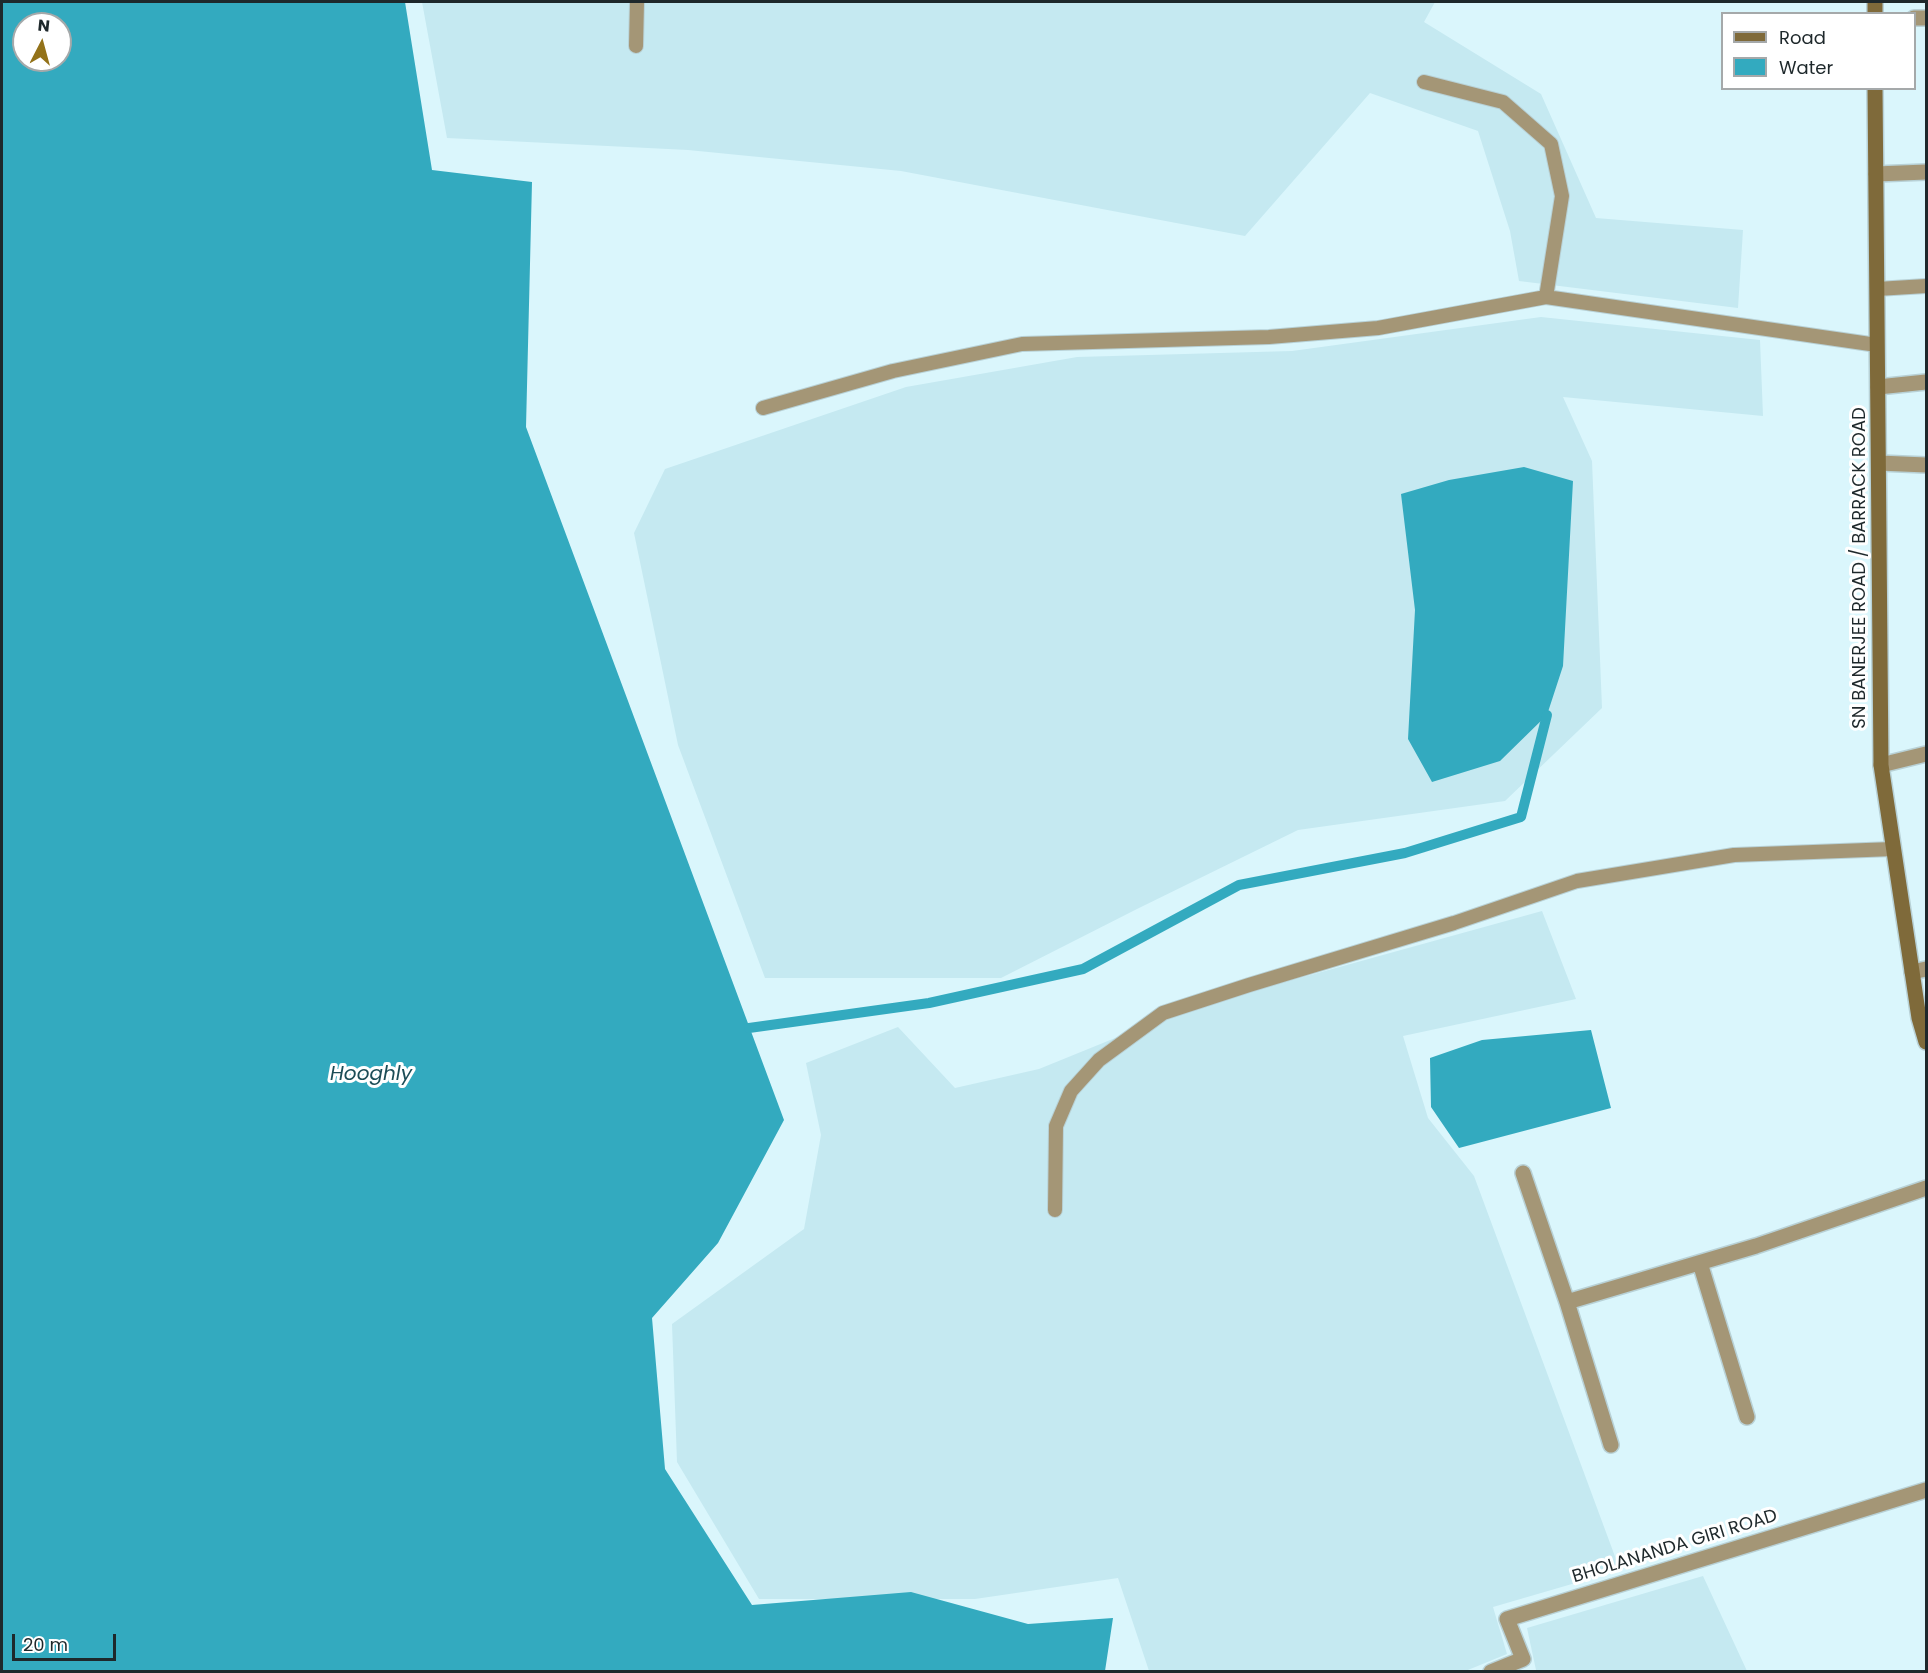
<!DOCTYPE html>
<style>
body{margin:0}
#map{position:relative;width:1928px;height:1673px;overflow:hidden;background:#daf6fc;font-family:Poppins,sans-serif}
canvas{display:block}
.frame{position:absolute;inset:0;border:3px solid #1e282b;pointer-events:none}
.legend{position:absolute;left:1721px;top:12px;width:195px;height:78px;box-sizing:border-box;background:#fff;border:2px solid #a5a9aa;margin:0;padding:8px 10px;list-style:none;font-size:18px;color:#1e282b}
.legend li{display:flex;align-items:center;gap:12px;height:30px}
.legend b{width:30px;border:2px solid #a5a9aa}
.north{position:absolute;left:12px;top:12px;width:60px;height:60px;box-sizing:border-box;background:#fff;border:2px solid #a5a9aa;border-radius:50%;rotate:6deg;font-size:16px;font-weight:700;line-height:24px;text-align:center;color:#1e282b}
.north::after{content:'';display:block;margin:auto;width:21px;height:27px;background:#937219;clip-path:polygon(50% 0,100% 100%,50% 72%,0 100%)}
.scale{position:absolute;left:12px;top:1634px;width:104px;height:27px;box-sizing:border-box;border:3px solid #1e282b;border-top:0;padding-left:8px;font-size:18px;line-height:21px;white-space:nowrap;color:#1e282b;-webkit-text-stroke:4px #fff;paint-order:stroke}
</style>
<div id="map">
<canvas width="1928" height="1673"></canvas>
<div class="frame"></div>
<ul class="legend">
<li><b style="height:8px;background:#7f6a3a"></b>Road</li>
<li><b style="height:16px;background:#33aabf"></b>Water</li>
</ul>
<div class="north">N</div>
<div class="scale">20 m</div>
</div>
<script>
const ctx = document.querySelector('canvas').getContext('2d');
ctx.lineJoin = 'round';
function fillPath(path, color) { ctx.fillStyle = color; ctx.fill(path, 'evenodd'); }
const toPath = rows => new Path2D(rows.map(r => 'M' + r).join(''));
function strokePath(path, color, width, dash) { ctx.strokeStyle = color; ctx.lineWidth = width; ctx.lineCap = dash ? 'butt' : 'round'; ctx.setLineDash(dash || []); ctx.stroke(path); }
function label(font, color, halo, rows, align = 'center') {
  ctx.font = font + ' Poppins,sans-serif'; ctx.lineWidth = 6; ctx.setLineDash([]); ctx.textBaseline = 'middle'; ctx.strokeStyle = halo; ctx.fillStyle = color; for (const [text, x, y, turn = 0] of rows) {
    ctx.save(); ctx.translate(x, y); ctx.rotate((+turn || 0) * Math.PI / 180); ctx.textAlign = isNaN(turn) ? turn : align; if (halo) ctx.strokeText(text, 0, 0); ctx.fillText(text, 0, 0); ctx.restore();
  }
}
fillPath(toPath([
 [422,2,1435,2,1424,22,1541,94,1596,218,1743,230,1738,308,1519,281,1510,231,1478,131,1370,93,1245,236,901,171,688,150,447,138],
 [1541,317,1760,340,1763,416,1563,397,1592,461,1602,708,1505,801,1298,830,1137,909,1001,978,765,978,678,745,634,533,665,469,906,387,1077,357,1292,351],
 [1542,911,1576,999,1403,1036,1428,1118,1474,1176,1620,1570,1493,1607,1507,1654,1463,1672,1149,1671,1118,1578,975,1599,759,1599,677,1462,672,1324,804,1229,821,1135,806,1063,898,1027,955,1088,1039,1069,1184,1010],
 [1703,1576,1747,1671,1533,1671,1536,1670,1527,1628]
]), '#c5e9f1');
fillPath(toPath([
 [2,2,405,2,432,170,532,182,526,427,784,1120,718,1243,652,1318,665,1469,752,1605,911,1592,1028,1624,1113,1618,1105,1671,2,1671],
 [24,24,60,24,60,60,24,60],
 [1524,467,1573,481,1563,666,1547,715,1500,761,1432,782,1408,739,1415,610,1401,494,1449,480],
 [1591,1030,1611,1108,1459,1148,1431,1107,1430,1058,1482,1040]
]), '#33aabf');
strokePath(toPath([
 [749,1028,929,1003,1083,969,1239,885,1405,853,1521,817,1547,715]
]), '#33aabf', 10);
const lane = toPath([
 [636,46,637,2],
 [1424,82,1503,102,1551,144,1562,196,1546,297],
 [1877,289,1926,286],
 [763,408,893,371,1022,344,1269,337,1378,328,1546,297,1877,345],
 [1055,1210,1056,1126,1071,1091,1099,1060,1163,1013,1249,985,1454,923,1577,881,1734,855,1893,849]
]);
const street = toPath([
 [1914,18,1926,18],
 [1876,174,1926,172],
 [1878,387,1926,382],
 [1879,463,1926,465],
 [1881,765,1926,754],
 [1912,972,1926,969],
 [1523,1173,1567,1302,1611,1445],
 [1700,1263,1747,1417],
 [1567,1302,1756,1246,1926,1188],
 [1491,1672,1523,1659,1507,1619,1926,1490]
]);
const secondary = toPath([
 [1875,2,1875,14],
 [1875,88,1881,765,1919,1018,1926,1042]
]);
strokePath(lane, '#b8d1d6', 16);
strokePath(street, '#b8d1d6', 18);
strokePath(secondary, '#b8d1d6', 18);
strokePath(lane, '#a49676', 14);
strokePath(street, '#a49676', 15);
strokePath(secondary, '#7f6a3a', 15);
label('18px', '#1e282b', '#fff', [
 ["SN BANERJEE ROAD / BARRACK ROAD",1860,568,-90],
 ["BHOLANANDA GIRI ROAD",1675,1547,-17]
]);
label('italic 20px', '#1c4d57', '#fff', [
 ["Hooghly",371,1075]
]);
</script>
